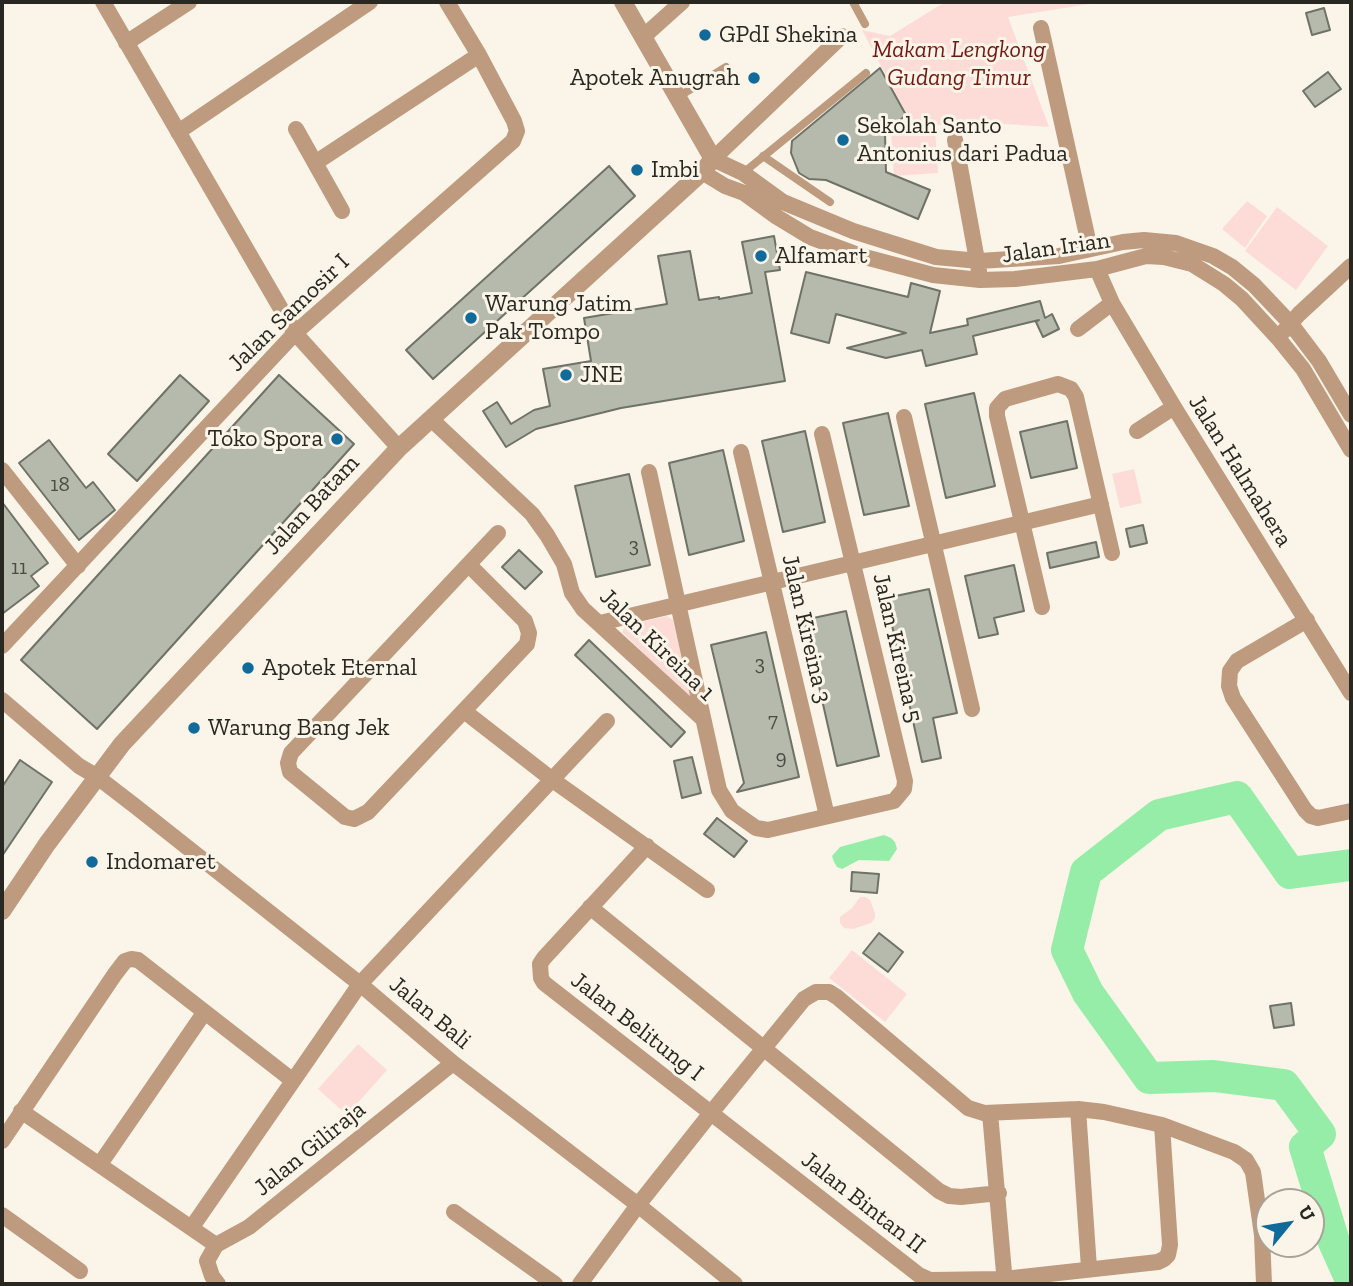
<!DOCTYPE html>
<style>
body{margin:0}
#map{position:relative;width:1353px;height:1286px;overflow:hidden;background:#faf5e8;font-family:"Zilla Slab",serif}
canvas{display:block}
.frame{position:absolute;inset:0;border:4px solid #292722;pointer-events:none}
.north{position:absolute;left:1255px;top:1188px;width:70px;height:70px;box-sizing:border-box;background:#faf5e8;border:2px solid #a6a399;border-radius:50%;rotate:60deg;font-size:19px;font-weight:700;line-height:28px;text-align:center;color:#292722}
.north::after{content:'';display:block;margin:auto;width:24px;height:32px;background:#106a9a;clip-path:polygon(50% 0,100% 100%,50% 72%,0 100%)}
</style>
<div id="map">
<canvas width="1353" height="1286"></canvas>
<div class="frame"></div>
<div class="north">U</div>
</div>
<script>
const ctx = document.querySelector('canvas').getContext('2d');
ctx.lineJoin = 'round';
function fillPath(path, color) { ctx.fillStyle = color; ctx.fill(path, 'evenodd'); }
const toPath = rows => new Path2D(rows.map(r => 'M' + r).join(''));
function strokePath(path, color, width, dash) { ctx.strokeStyle = color; ctx.lineWidth = width; ctx.lineCap = dash ? 'butt' : 'round'; ctx.setLineDash(dash || []); ctx.stroke(path); }
function label(font, color, halo, rows, align = 'center') {
  ctx.font = font + ' "Zilla Slab",serif'; ctx.lineWidth = 6; ctx.setLineDash([]); ctx.textBaseline = 'middle'; ctx.strokeStyle = halo; ctx.fillStyle = color; for (const [text, x, y, turn = 0] of rows) {
    ctx.save(); ctx.translate(x, y); ctx.rotate((+turn || 0) * Math.PI / 180); ctx.textAlign = isNaN(turn) ? turn : align; if (halo) ctx.strokeText(text, 0, 0); ctx.fillText(text, 0, 0); ctx.restore();
  }
}
fillPath(toPath([
 [945,2,1102,2,1008,17,1049,127,990,123,913,126,862,30,890,36],
 [935,129,938,173,894,176,891,132],
 [1247,201,1267,216,1245,248,1222,229],
 [1277,207,1328,246,1296,290,1245,251],
 [1134,469,1142,503,1120,508,1112,474],
 [667,616,673,620,692,696,689,698,622,632,625,626],
 [860,897,865,897,870,900,875,913,875,918,871,923,853,929,844,928,840,923,840,917,852,908],
 [852,950,907,994,885,1022,829,978],
 [358,1044,387,1070,347,1115,318,1089]
]), '#fddcd7');
fillPath(toPath([
 [884,835,891,838,895,842,897,849,889,861,859,860,842,869,837,867,834,862,832,856,840,847]
]), '#96eda7');
strokePath(toPath([
 [1351,865,1290,873,1237,797,1159,815,1086,872,1067,950,1088,993,1149,1078,1214,1076,1284,1085,1320,1134,1305,1147,1334,1242,1351,1280]
]), '#96eda7', 32);
const building = toPath([
 [1324,8,1330,30,1312,35,1306,13,1324,8],
 [880,68,906,115,885,133,886,172,930,190,918,219,826,180,809,179,799,173,791,153,792,141,880,68],
 [1328,72,1341,89,1315,107,1303,91,1328,72],
 [609,166,635,196,433,379,406,350,609,166],
 [774,236,780,270,765,272,785,381,621,408,536,429,506,447,483,411,497,402,511,424,534,410,550,406,543,369,591,361,584,318,667,304,658,256,690,251,699,300,719,297,719,299,752,293,742,242,774,236],
 [806,272,908,297,911,283,940,291,930,333,968,325,967,319,1040,301,1045,318,1052,314,1059,329,1043,337,1036,322,1039,320,973,336,977,354,926,366,922,350,886,358,847,348,906,333,836,314,829,343,791,333,806,272],
 [180,375,209,401,137,481,108,454,180,375],
 [279,375,354,444,97,729,21,660,279,375],
 [974,393,995,486,946,498,925,404,974,393],
 [888,413,909,506,864,515,843,423,888,413],
 [1067,421,1077,468,1031,478,1020,432,1067,421],
 [805,431,825,522,783,532,762,441,805,431],
 [49,440,86,488,93,482,115,510,79,540,19,463,49,440],
 [723,450,744,541,689,555,669,463,723,450],
 [629,474,650,565,596,577,575,486,629,474],
 [2,502,48,563,31,576,39,586,2,614,2,502],
 [1143,525,1147,543,1130,547,1126,529,1143,525],
 [1096,542,1099,557,1050,568,1047,553,1096,542],
 [519,550,542,572,525,589,502,567,519,550],
 [1014,565,1024,611,994,618,998,634,979,638,965,576,1014,565],
 [929,589,957,713,933,718,941,758,922,762,886,598,929,589],
 [846,611,879,756,837,766,804,620,846,611],
 [766,632,799,777,737,792,744,783,711,645,766,632],
 [589,640,685,732,671,747,575,655,589,640],
 [692,757,701,793,682,798,674,761,692,757],
 [20,760,52,782,2,856,2,787,20,760],
 [717,818,747,841,734,857,704,834,717,818],
 [852,872,879,874,877,893,851,891,852,872],
 [879,933,903,952,888,972,863,953,879,933],
 [1291,1003,1294,1025,1274,1028,1270,1006,1291,1003]
]);
fillPath(building, '#b6baad');
strokePath(building, '#6f7266', 2);
strokePath(toPath([
 [853,2,865,24],
 [678,97,726,67],
 [763,156,830,202],
 [743,173,866,73]
]), '#be9a7e', 8);
strokePath(toPath([
 [103,2,295,333,399,448],
 [1041,28,1090,249],
 [842,36,713,159,743,173,783,202,853,231,936,257,979,261,1059,256,1123,242,1144,240,1176,243,1213,256,1232,267,1254,285,1291,324,1319,361,1351,415],
 [643,37,682,2],
 [126,43,189,2],
 [296,129,342,211],
 [178,132,370,2],
 [955,140,979,271],
 [315,163,479,55],
 [702,172,725,186,744,193,777,217,810,237,861,256,933,275,980,280,1015,279,1097,269,1146,256,1164,257,1192,264,1224,284,1242,299,1278,338,1303,369,1351,450],
 [1097,269,1112,303,1174,407,1351,693],
 [1078,329,1112,303],
 [1284,331,1299,314,1351,266],
 [904,417,972,709],
 [431,419,532,514,547,535,564,564,572,593,583,609,702,718],
 [1137,431,1174,407],
 [741,452,827,816],
 [2,470,78,566],
 [649,472,719,790,732,811,756,828,768,830,894,801,904,789,905,781,822,434],
 [469,565,525,621,529,633,527,644,368,812,354,819,345,817,290,772,288,763,291,753,498,533],
 [1042,607,997,416,997,408,1005,399,1058,384,1071,389,1076,397,1112,553],
 [1307,620,1237,661,1230,671,1229,686,1233,698,1305,810,1311,816,1318,818,1351,811],
 [600,623,1101,504],
 [2,646,295,333,513,141,517,131,514,121,479,55,447,2],
 [2,700,79,766,96,776,135,806,360,984,453,1063,638,1205,735,1284],
 [464,711,554,781,707,890],
 [647,846,544,958,540,964,541,978,544,983,919,1275,930,1280,1004,1279,1158,1262,1164,1259,1168,1255,1170,1245,1162,1125],
 [590,907,939,1191,949,1196,961,1197,999,1193],
 [1078,1109,1089,1268],
 [21,1111,216,1245,249,1227,453,1063],
 [990,1113,1005,1284],
 [2,1141,115,974,125,961,131,959,138,960,292,1080],
 [100,1164,204,1013],
 [454,1212,555,1284],
 [2,1215,80,1271],
 [192,1227,360,984,607,721],
 [216,1245,207,1261,212,1276,218,1284],
 [580,1284,638,1205,711,1113,804,999,816,992,829,992,837,997,968,1108,984,1113,1078,1109,1104,1112,1162,1125,1234,1152,1246,1160,1253,1172,1262,1235,1264,1284]
]), '#be9a7e', 16);
strokePath(toPath([
 [2,911,47,844,122,744,399,448,702,172,713,159,623,2]
]), '#be9a7e', 18);
for (const [x, y, r, color] of [
 [705,35,7,"#106a9a"],
 [754,78,7,"#106a9a"],
 [843,140,7,"#106a9a"],
 [637,170,7,"#106a9a"],
 [761,256,7,"#106a9a"],
 [471,318,7,"#106a9a"],
 [566,375,7,"#106a9a"],
 [337,439,7,"#106a9a"],
 [248,668,7,"#106a9a"],
 [194,728,7,"#106a9a"],
 [92,862,7,"#106a9a"]
]) { const dot = new Path2D(); dot.arc(x, y, r, 0, 2 * Math.PI); ctx.fillStyle = color; ctx.fill(dot); strokePath(dot, '#faf5e8', 2.5); }
label('21px', '#4c4c45', null, [
 ["18",60,485],
 ["3",634,546],
 ["11",19,568],
 ["3",760,664],
 ["7",773,721],
 ["9",781,758]
]);
label('24px', '#292722', '#faf5e8', [
 ["GPdI Shekina",719,35],
 ["Apotek Anugrah",740,78,"right"],
 ["Sekolah Santo",857,126],
 ["Antonius dari Padua",857,154],
 ["Imbi",651,170],
 ["Alfamart",775,256],
 ["Warung Jatim",485,304],
 ["Pak Tompo",485,332],
 ["JNE",580,375],
 ["Toko Spora",323,439,"right"],
 ["Apotek Eternal",262,668],
 ["Warung Bang Jek",208,728],
 ["Indomaret",106,862]
], 'left');
label('italic 24px', '#731711', '#faf5e8', [
 ["Makam Lengkong",959,50],
 ["Gudang Timur",959,78]
]);
label('24px', '#292722', '#faf5e8', [
 ["Jalan Irian",1056,248,-8],
 ["Jalan Samosir I",289,313,-44],
 ["Jalan Halmahera",1240,471,58],
 ["Jalan Batam",312,505,-47],
 ["Jalan Kireina 3",806,629,77],
 ["Jalan Kireina 1",657,645,44],
 ["Jalan Kireina 5",897,648,77],
 ["Jalan Bali",430,1013,40],
 ["Jalan Belitung I",637,1027,38],
 ["Jalan Giliraja",310,1149,-39],
 ["Jalan Bintan II",863,1203,38]
]);
</script>
